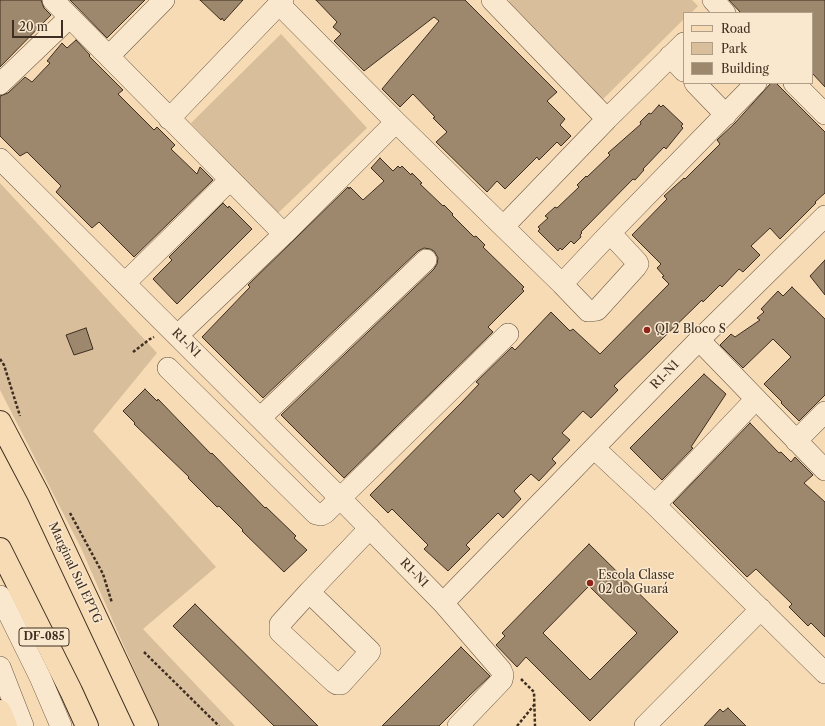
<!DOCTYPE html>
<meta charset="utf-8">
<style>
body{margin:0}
#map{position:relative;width:825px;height:726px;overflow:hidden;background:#f7dbb4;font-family:"Libre Caslon Text",serif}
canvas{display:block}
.legend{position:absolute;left:683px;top:12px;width:130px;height:72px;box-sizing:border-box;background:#fae8ce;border:1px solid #af9e89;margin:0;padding:5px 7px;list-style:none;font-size:12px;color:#3e2e21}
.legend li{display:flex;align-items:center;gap:8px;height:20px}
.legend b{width:20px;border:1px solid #af9e89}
.scale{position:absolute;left:12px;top:20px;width:51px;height:18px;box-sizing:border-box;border:2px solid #3e2e21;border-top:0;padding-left:5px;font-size:12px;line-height:14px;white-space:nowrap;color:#3e2e21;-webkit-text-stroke:3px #fae8ce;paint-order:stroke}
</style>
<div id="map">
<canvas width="825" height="726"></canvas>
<ul class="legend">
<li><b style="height:5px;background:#f7dbb4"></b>Road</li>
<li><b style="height:11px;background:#d8be9b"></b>Park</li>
<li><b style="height:11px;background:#9e886d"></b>Building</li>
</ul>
<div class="scale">20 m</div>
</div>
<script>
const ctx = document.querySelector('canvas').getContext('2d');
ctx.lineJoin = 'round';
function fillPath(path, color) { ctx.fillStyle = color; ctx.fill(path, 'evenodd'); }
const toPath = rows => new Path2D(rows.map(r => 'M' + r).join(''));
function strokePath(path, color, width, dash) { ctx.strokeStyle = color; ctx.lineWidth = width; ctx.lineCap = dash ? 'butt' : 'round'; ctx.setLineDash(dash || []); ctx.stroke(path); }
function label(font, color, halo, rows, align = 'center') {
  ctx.font = font + ' "Libre Caslon Text",serif'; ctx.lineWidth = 3; ctx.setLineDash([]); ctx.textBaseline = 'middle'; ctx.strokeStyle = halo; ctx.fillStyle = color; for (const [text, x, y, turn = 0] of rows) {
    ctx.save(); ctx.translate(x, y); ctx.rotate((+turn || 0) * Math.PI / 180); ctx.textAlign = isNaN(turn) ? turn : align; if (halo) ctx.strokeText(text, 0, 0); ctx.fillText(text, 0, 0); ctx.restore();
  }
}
fillPath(toPath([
 [510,0,692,0,698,6,691,13,684,13,684,19,600,102,505,5],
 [281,34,367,128,277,214,191,123],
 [0,183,157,353,93,431,216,567,143,629,235,726,159,726,81,548,0,390]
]), '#d8be9b');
const building = toPath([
 [0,0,41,0,44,8,51,15,0,67,0,0],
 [70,0,145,0,107,38,70,0],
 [200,0,243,0,224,21,222,18,221,20,200,0],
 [316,0,465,0,557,92,547,101,565,119,560,125,571,136,561,146,557,142,539,160,537,157,505,189,497,181,487,192,436,142,447,132,433,118,435,117,413,94,400,107,382,89,439,21,434,17,364,71,334,41,341,34,333,27,337,22,316,0],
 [729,0,825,0,825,87,812,73,812,13,741,13,729,0],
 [76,40,90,55,89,56,123,90,118,94,154,130,157,127,175,145,171,149,197,174,200,167,213,180,134,257,99,222,92,228,56,192,61,186,27,152,20,156,0,136,0,96,8,93,25,77,32,82,50,63,47,61,62,43,67,48,76,40],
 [771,83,776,83,825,132,825,193,815,202,816,203,780,239,770,228,751,246,760,255,743,272,739,269,722,287,720,285,703,302,702,300,614,386,618,390,591,418,583,411,562,433,570,440,552,459,556,463,539,481,531,474,514,491,521,499,503,518,498,513,466,545,470,549,448,571,424,549,428,545,392,509,388,513,370,495,461,403,479,384,476,382,512,347,515,350,551,312,570,331,573,329,600,354,669,284,662,277,664,276,657,268,661,264,632,235,667,199,664,196,684,178,685,179,720,144,717,140,735,123,771,83],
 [659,105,661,107,663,105,683,124,681,126,683,128,666,149,664,147,643,169,644,170,635,180,633,179,581,232,582,233,580,235,581,237,574,244,571,241,562,250,560,248,558,251,538,231,540,229,538,227,548,218,545,216,555,207,557,208,579,187,577,185,586,176,587,177,610,155,608,153,641,124,640,122,649,113,651,114,659,105],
 [380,158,393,171,398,166,400,168,402,166,411,175,412,173,422,183,420,184,443,206,444,205,453,214,452,215,474,237,476,236,485,245,483,247,524,287,522,289,524,291,488,327,493,332,344,478,281,415,434,269,437,264,438,258,434,251,430,249,424,248,418,251,263,398,202,337,250,287,248,285,348,187,349,189,350,187,363,200,384,181,371,168,380,158],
 [223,203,228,208,229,206,252,229,177,304,153,279,172,260,169,257,223,203],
 [825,260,825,295,810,276,825,260],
 [792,287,825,319,825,395,799,421,781,403,782,402,764,384,791,357,773,339,743,368,720,345,731,334,735,337,760,320,757,318,764,312,761,309,778,291,783,296,792,287],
 [86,328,93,349,74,355,66,335,86,328],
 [704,374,726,394,691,447,693,448,662,480,630,448,704,374],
 [145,389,157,401,158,399,211,454,212,453,265,508,266,507,296,536,294,538,307,550,284,572,242,531,243,530,219,506,217,507,188,478,189,477,134,424,135,423,123,411,145,389],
 [750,423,779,453,781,452,791,462,795,457,813,475,804,483,825,502,825,637,811,623,808,626,789,607,792,604,756,569,747,577,673,503,750,423],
 [589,544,678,632,590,721,526,657,517,667,496,645,505,636,502,633,589,544],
 [589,586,637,633,590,680,543,633,589,586],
 [195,604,318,726,274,726,173,626,195,604],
 [461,647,490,676,470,695,439,726,382,726,461,647],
 [728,708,746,726,704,726,720,709,723,712,728,708]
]);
fillPath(building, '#9e886d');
strokePath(building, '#3e2e21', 1);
const minor = toPath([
 [53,0,284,234],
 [492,0,607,119],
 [713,0,725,13],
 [279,4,396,122,562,284,588,311,597,310,636,267,638,264,637,262,610,233],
 [109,56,164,0],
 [670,56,684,71],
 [695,83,726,115],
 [794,83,825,114],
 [0,84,70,17],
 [169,119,283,0],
 [0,159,340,498,443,603,699,340,825,216],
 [504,226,607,119,684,43],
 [125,283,230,180],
 [562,284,610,233,756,83],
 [178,335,284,234,396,122],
 [699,340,825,470],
 [168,368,316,514,321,515,325,513,508,334],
 [260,418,426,260],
 [796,441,825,412],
 [594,448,655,505,825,673],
 [655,505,756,399],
 [309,592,370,651,369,653,341,684,337,684,334,682,280,632,280,624,309,592],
 [309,592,370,528],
 [0,596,40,677,61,726],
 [443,603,501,670,503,675,502,680,458,726],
 [0,667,23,726],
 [645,726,761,609]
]);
const major = toPath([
 [0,422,38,494,147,726]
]);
const highway = toPath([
 [0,549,71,691,87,726],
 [0,711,6,726]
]);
strokePath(minor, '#6c5946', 22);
strokePath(major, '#3e2e21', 24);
strokePath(highway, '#3e2e21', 24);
strokePath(toPath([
 [133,352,150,339,154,337],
 [0,359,4,365,20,416],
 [70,513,103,574,112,603],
 [144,652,219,726],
 [521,679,534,692,535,726],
 [517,726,535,704]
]), '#3e2e21', 2.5, [3, 2]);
strokePath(minor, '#fae8ce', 21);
strokePath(major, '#f7dbb4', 22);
strokePath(highway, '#f7dbb4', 22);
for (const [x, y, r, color] of [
 [647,330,4,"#8f2418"],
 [590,583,4,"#8f2418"]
]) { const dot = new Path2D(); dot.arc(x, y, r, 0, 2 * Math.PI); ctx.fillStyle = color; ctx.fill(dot); strokePath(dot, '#fae8ce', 1.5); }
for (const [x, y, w] of [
 [44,637,50]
]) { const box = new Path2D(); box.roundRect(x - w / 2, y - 9, w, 18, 3); ctx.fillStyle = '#fae8ce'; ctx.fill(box); strokePath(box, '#3e2e21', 1); }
label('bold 11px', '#3e2e21', null, [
 ["DF-085",44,637]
]);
label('12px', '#3e2e21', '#fae8ce', [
 ["QI 2 Bloco S",655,330],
 ["Escola Classe",598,576],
 ["02 do Guará",598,590]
], 'left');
label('12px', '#3e2e21', '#fae8ce', [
 ["R1-N1",186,343,45],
 ["R1-N1",665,375,-46],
 ["Marginal Sul EPTG",75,573,65],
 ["R1-N1",414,573,46]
]);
</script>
